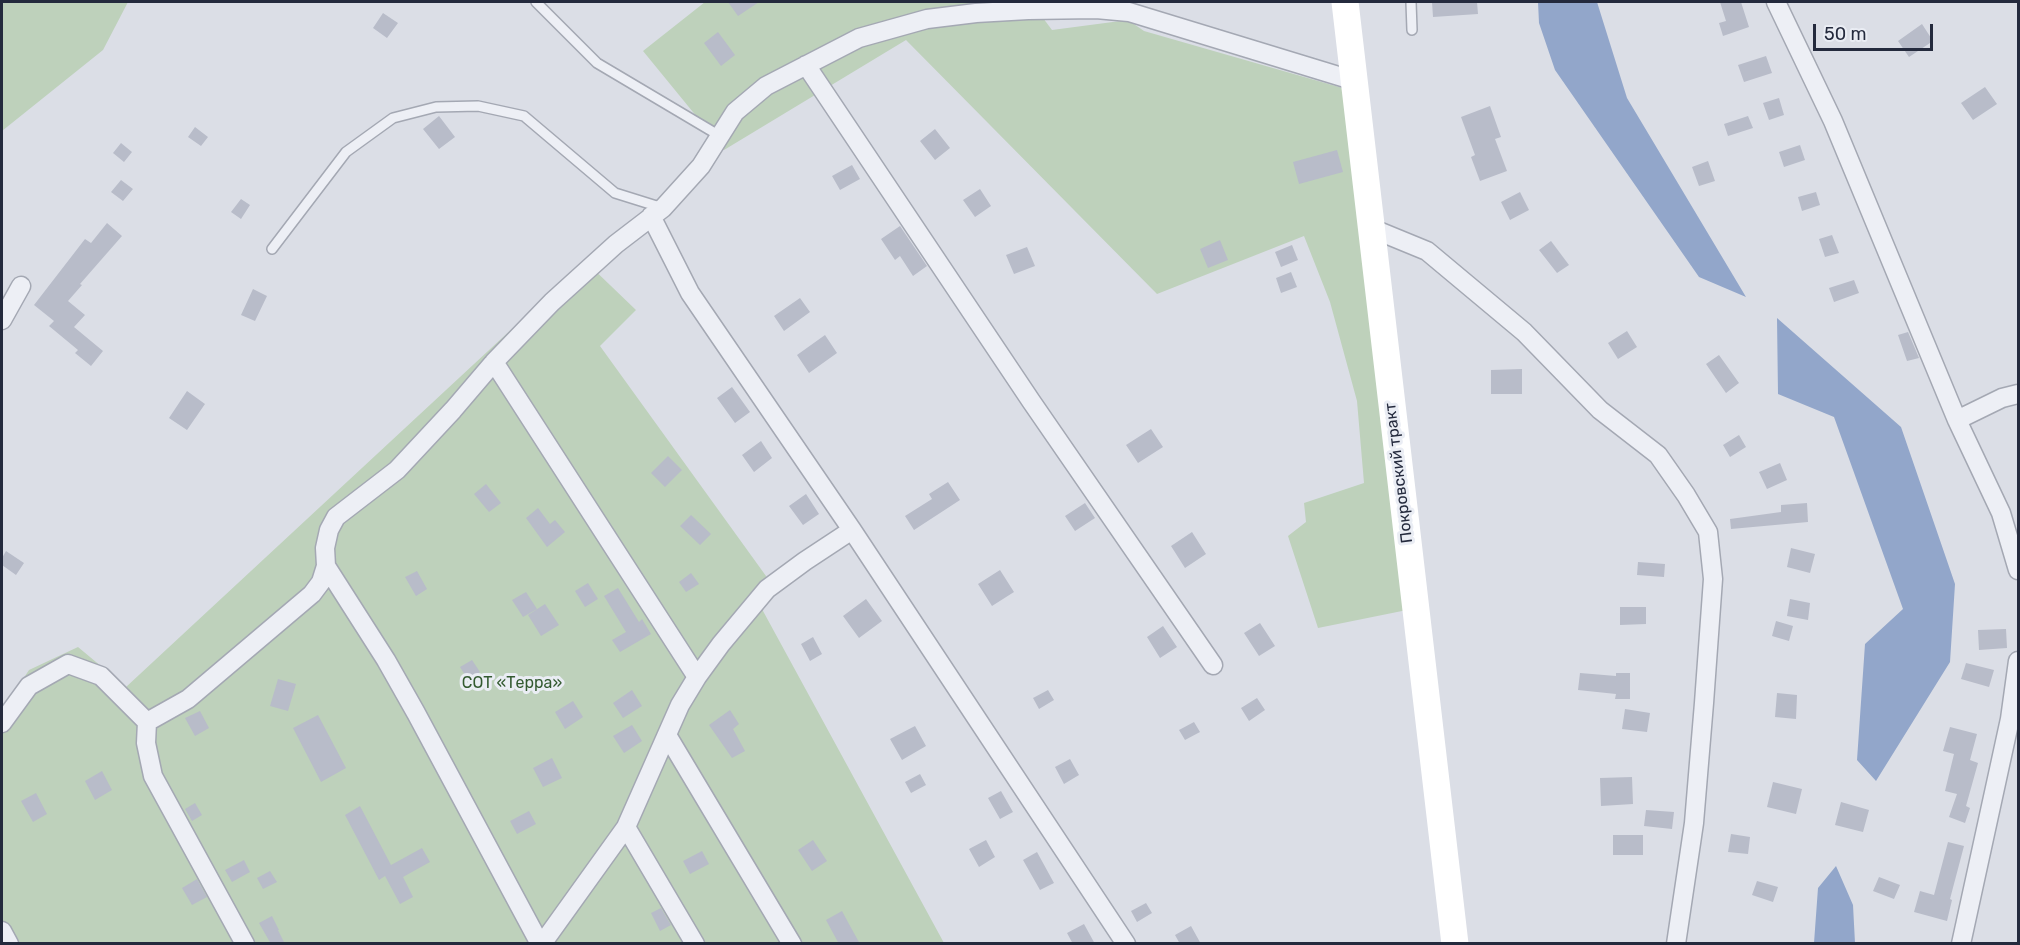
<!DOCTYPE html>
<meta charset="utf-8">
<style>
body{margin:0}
#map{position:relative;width:2020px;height:945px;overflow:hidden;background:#dbdee6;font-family:Rubik,sans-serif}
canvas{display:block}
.frame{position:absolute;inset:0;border:3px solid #242a3d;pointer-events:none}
.scale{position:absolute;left:1813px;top:24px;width:120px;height:27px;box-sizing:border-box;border:3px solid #242a3d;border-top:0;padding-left:8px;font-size:18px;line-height:21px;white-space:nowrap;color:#242a3d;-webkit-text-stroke:4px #eaedf4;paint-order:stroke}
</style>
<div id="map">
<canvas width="2020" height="945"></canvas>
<div class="frame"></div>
<div class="scale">50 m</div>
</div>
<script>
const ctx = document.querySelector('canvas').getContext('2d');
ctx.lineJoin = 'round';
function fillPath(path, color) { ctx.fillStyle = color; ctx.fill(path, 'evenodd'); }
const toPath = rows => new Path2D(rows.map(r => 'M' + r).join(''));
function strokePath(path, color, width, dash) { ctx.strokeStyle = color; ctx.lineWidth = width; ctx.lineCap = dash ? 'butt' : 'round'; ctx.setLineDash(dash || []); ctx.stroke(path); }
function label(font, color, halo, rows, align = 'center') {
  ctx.font = font + ' Rubik,sans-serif'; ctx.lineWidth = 6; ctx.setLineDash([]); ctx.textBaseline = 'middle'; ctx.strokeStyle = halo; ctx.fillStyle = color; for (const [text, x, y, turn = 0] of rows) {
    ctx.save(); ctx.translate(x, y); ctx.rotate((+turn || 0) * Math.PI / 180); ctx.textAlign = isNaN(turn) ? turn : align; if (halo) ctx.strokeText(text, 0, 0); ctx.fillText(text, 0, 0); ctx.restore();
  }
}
fillPath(toPath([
 [2,2,128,2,103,50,2,131],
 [705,2,1031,2,1052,30,1128,20,1144,31,1346,89,1407,610,1318,628,1288,536,1306,522,1304,503,1364,483,1357,401,1330,302,1304,236,1157,294,906,40,724,150,643,51],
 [585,261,636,310,600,346,766,576,763,611,944,943,2,944,2,711,29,670,78,647,126,687]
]), '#bed1bb');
fillPath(toPath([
 [1538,2,1597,2,1627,98,1746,297,1699,277,1555,70,1539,23],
 [1777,318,1901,427,1955,584,1950,662,1876,781,1857,760,1865,644,1903,609,1834,417,1778,394],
 [1836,866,1853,905,1855,943,1814,943,1818,888]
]), '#92a6ca');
fillPath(toPath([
 [728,2,759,2,738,16],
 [1432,2,1477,2,1478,14,1433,17],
 [1720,2,1741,2,1749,27,1723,36,1719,23,1726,21],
 [383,13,398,23,387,38,373,28],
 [1922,24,1933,41,1909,57,1898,41],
 [718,32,735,55,721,66,704,43],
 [1766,56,1772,73,1744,82,1738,65],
 [1985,87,1997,104,1973,120,1961,103],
 [1779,98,1784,115,1769,120,1763,103],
 [1490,106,1501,137,1495,139,1507,171,1480,181,1471,157,1475,155,1461,117],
 [439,116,455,137,439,149,423,129],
 [1748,116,1753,128,1728,136,1724,124],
 [195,127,208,137,201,146,188,137],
 [935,129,950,148,935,160,920,141],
 [121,143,132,152,124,162,113,153],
 [1800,145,1805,160,1784,167,1779,152],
 [1337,150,1343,172,1299,184,1293,162],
 [1708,161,1715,181,1699,186,1692,167],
 [852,165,860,179,840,190,832,176],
 [121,180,133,189,123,201,111,192],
 [980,189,991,206,975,217,963,200],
 [1520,192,1529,210,1510,220,1501,202],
 [1816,192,1820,205,1802,211,1798,197],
 [241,199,250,205,241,219,231,212],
 [107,223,122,236,80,284,82,285,68,301,85,315,74,327,103,351,91,366,75,353,78,350,49,326,54,321,34,305,85,239,91,243],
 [900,226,927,266,913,276,900,256,895,260,881,239],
 [1832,235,1839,253,1825,257,1819,239],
 [1220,240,1228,260,1208,268,1200,249],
 [1551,241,1569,265,1557,273,1539,250],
 [1292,245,1298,260,1281,267,1275,252],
 [1027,247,1035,266,1014,274,1006,255],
 [1291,272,1297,287,1281,293,1276,278],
 [1854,280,1859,293,1834,302,1829,288],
 [253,289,267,296,255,321,241,315],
 [800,298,810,312,784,331,774,316],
 [1627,331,1637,347,1618,359,1608,343],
 [1908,332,1919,358,1907,361,1898,335],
 [825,335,837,353,809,373,797,355],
 [1719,355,1739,383,1726,393,1706,364],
 [1522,369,1522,394,1491,394,1491,370],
 [732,387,750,412,735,423,717,398],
 [187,391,205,404,187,430,169,418],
 [1151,429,1163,447,1138,463,1126,445],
 [1739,435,1746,447,1730,457,1723,445],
 [761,441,772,458,754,472,742,455],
 [668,456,682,470,665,487,651,473],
 [1780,463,1787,480,1767,489,1759,472],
 [948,482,960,500,914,530,905,516,932,499,929,494],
 [486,484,501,503,489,512,474,494],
 [806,494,819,514,803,525,789,506],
 [1085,503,1095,518,1075,531,1065,516],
 [1807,503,1808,522,1731,529,1730,519,1781,512,1781,505],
 [538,508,550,524,555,520,565,532,547,547,526,518],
 [691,515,711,534,700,545,680,526],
 [1192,532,1206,554,1185,568,1171,546],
 [1791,548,1815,554,1810,573,1787,567],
 [6,551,24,563,16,575,2,565,2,558],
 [1638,562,1665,564,1664,577,1637,575],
 [1000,570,1014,592,992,606,978,584],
 [417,571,427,589,416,596,405,577],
 [691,573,699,584,686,592,679,582],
 [588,583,598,599,585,607,575,591],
 [618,588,639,622,642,619,651,634,620,652,612,640,626,632,604,596],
 [526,592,537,609,523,617,512,600],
 [866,599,882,621,859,638,843,616],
 [1790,599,1810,603,1808,620,1787,616],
 [545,604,559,625,541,636,528,615],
 [1620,607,1646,607,1646,624,1620,625],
 [1776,621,1793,626,1789,641,1772,636],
 [1260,623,1275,646,1259,656,1244,633],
 [1163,626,1177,647,1160,658,1147,637],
 [2006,629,2007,648,1979,650,1978,630],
 [813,637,822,654,810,661,801,644],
 [472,660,480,672,468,680,460,667],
 [1966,663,1994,670,1989,687,1961,679],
 [1580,673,1616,676,1616,673,1630,673,1630,699,1615,699,1616,694,1578,690],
 [278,679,296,684,288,711,270,706],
 [632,690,642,706,623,718,613,703],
 [1048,690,1054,700,1039,709,1033,698],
 [1777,693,1797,695,1796,719,1775,717],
 [1257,698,1265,710,1249,721,1241,708],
 [573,701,583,717,565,729,555,712],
 [1625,709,1650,713,1647,732,1622,729],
 [730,710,739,724,733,729,745,751,732,758,709,725],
 [200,711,209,728,195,736,185,718],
 [318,715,346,768,321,782,293,728],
 [1194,722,1200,732,1185,740,1179,730],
 [632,725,642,741,624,753,613,736],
 [915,726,926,746,902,760,890,739],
 [1950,727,1977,734,1970,760,1978,763,1966,806,1970,808,1965,823,1949,817,1957,794,1945,791,1954,754,1943,751],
 [552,758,562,778,543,787,533,768],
 [1070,759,1079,775,1064,784,1055,767],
 [102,771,112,790,95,800,85,781],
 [920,774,926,785,911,793,905,782],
 [1632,777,1633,804,1601,806,1600,778],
 [1773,782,1802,789,1796,814,1767,807],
 [1001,791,1013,812,1000,819,988,798],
 [36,793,47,814,33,822,21,801],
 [1841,802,1869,810,1863,832,1835,825],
 [195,803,202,815,192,821,185,809],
 [360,806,391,865,422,848,430,862,403,877,413,897,400,904,385,876,379,880,345,815],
 [1646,810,1674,812,1672,829,1644,826],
 [529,811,536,824,517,834,510,821],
 [1731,834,1750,837,1748,854,1728,852],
 [1613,835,1643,835,1643,855,1613,855],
 [813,840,827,861,812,871,798,850],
 [986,840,995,857,979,867,969,849],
 [1948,842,1964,846,1950,899,1952,900,1947,921,1914,912,1920,891,1934,895],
 [702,851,709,864,690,874,683,861],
 [1037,852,1054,883,1040,890,1023,860],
 [244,860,250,872,232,882,225,870],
 [270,871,277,882,263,889,257,878],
 [1879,877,1900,885,1894,899,1873,891],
 [197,879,207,897,192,905,182,888],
 [1757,881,1778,887,1773,902,1752,895],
 [1146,903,1152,913,1137,922,1131,911],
 [661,908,671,925,660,931,651,913],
 [842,911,849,924,860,944,839,944,826,920],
 [272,916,279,930,278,930,285,944,271,944,259,923],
 [1084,924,1095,944,1073,944,1067,933],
 [1191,926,1201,944,1180,944,1175,935]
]), '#b8bcc9');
const lane = toPath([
 [536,2,597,63,720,136],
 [1411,2,1412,30],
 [272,249,346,152,393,118,436,107,478,106,524,116,615,193,663,208]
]);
const street = toPath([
 [1776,2,1833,121,1957,420,2001,513,2018,570],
 [806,65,1031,401,1213,665],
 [651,216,690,293,852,530,1126,944],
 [1371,228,1427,251,1524,332,1600,410,1658,455,1686,495,1708,532,1713,579,1704,703,1694,823,1676,944],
 [2,320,21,286],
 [494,362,697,677],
 [1957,420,2002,398,2018,394],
 [326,566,386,660,416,713,540,944],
 [147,722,188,699,312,594,321,582,326,566,325,548,329,530,336,517,397,470,453,410,494,362,552,302,616,244,663,208,701,166,735,112,766,86,859,38,927,19,976,13,1028,10,1096,9,1129,12,1355,81],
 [2,723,29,686,68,664,101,676,147,722,146,743,153,776,245,944],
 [667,735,792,944],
 [626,827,695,944],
 [2,931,9,944],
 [542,944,626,827,680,705,697,677,721,644,767,589,805,561,852,530],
 [1961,944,2010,719,2018,661]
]);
strokePath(lane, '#a4a8b3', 12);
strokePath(street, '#a4a8b3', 21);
strokePath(lane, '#edeff5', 9);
strokePath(street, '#edeff5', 18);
strokePath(toPath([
 [1345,2,1455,944]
]), '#fff', 27);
label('16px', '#242a3d', '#eaedf4', [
 ["Покровский тракт",1399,473,-97]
]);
label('16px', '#335a30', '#eaedf4', [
 ["СОТ «Терра»",512,683]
]);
</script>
